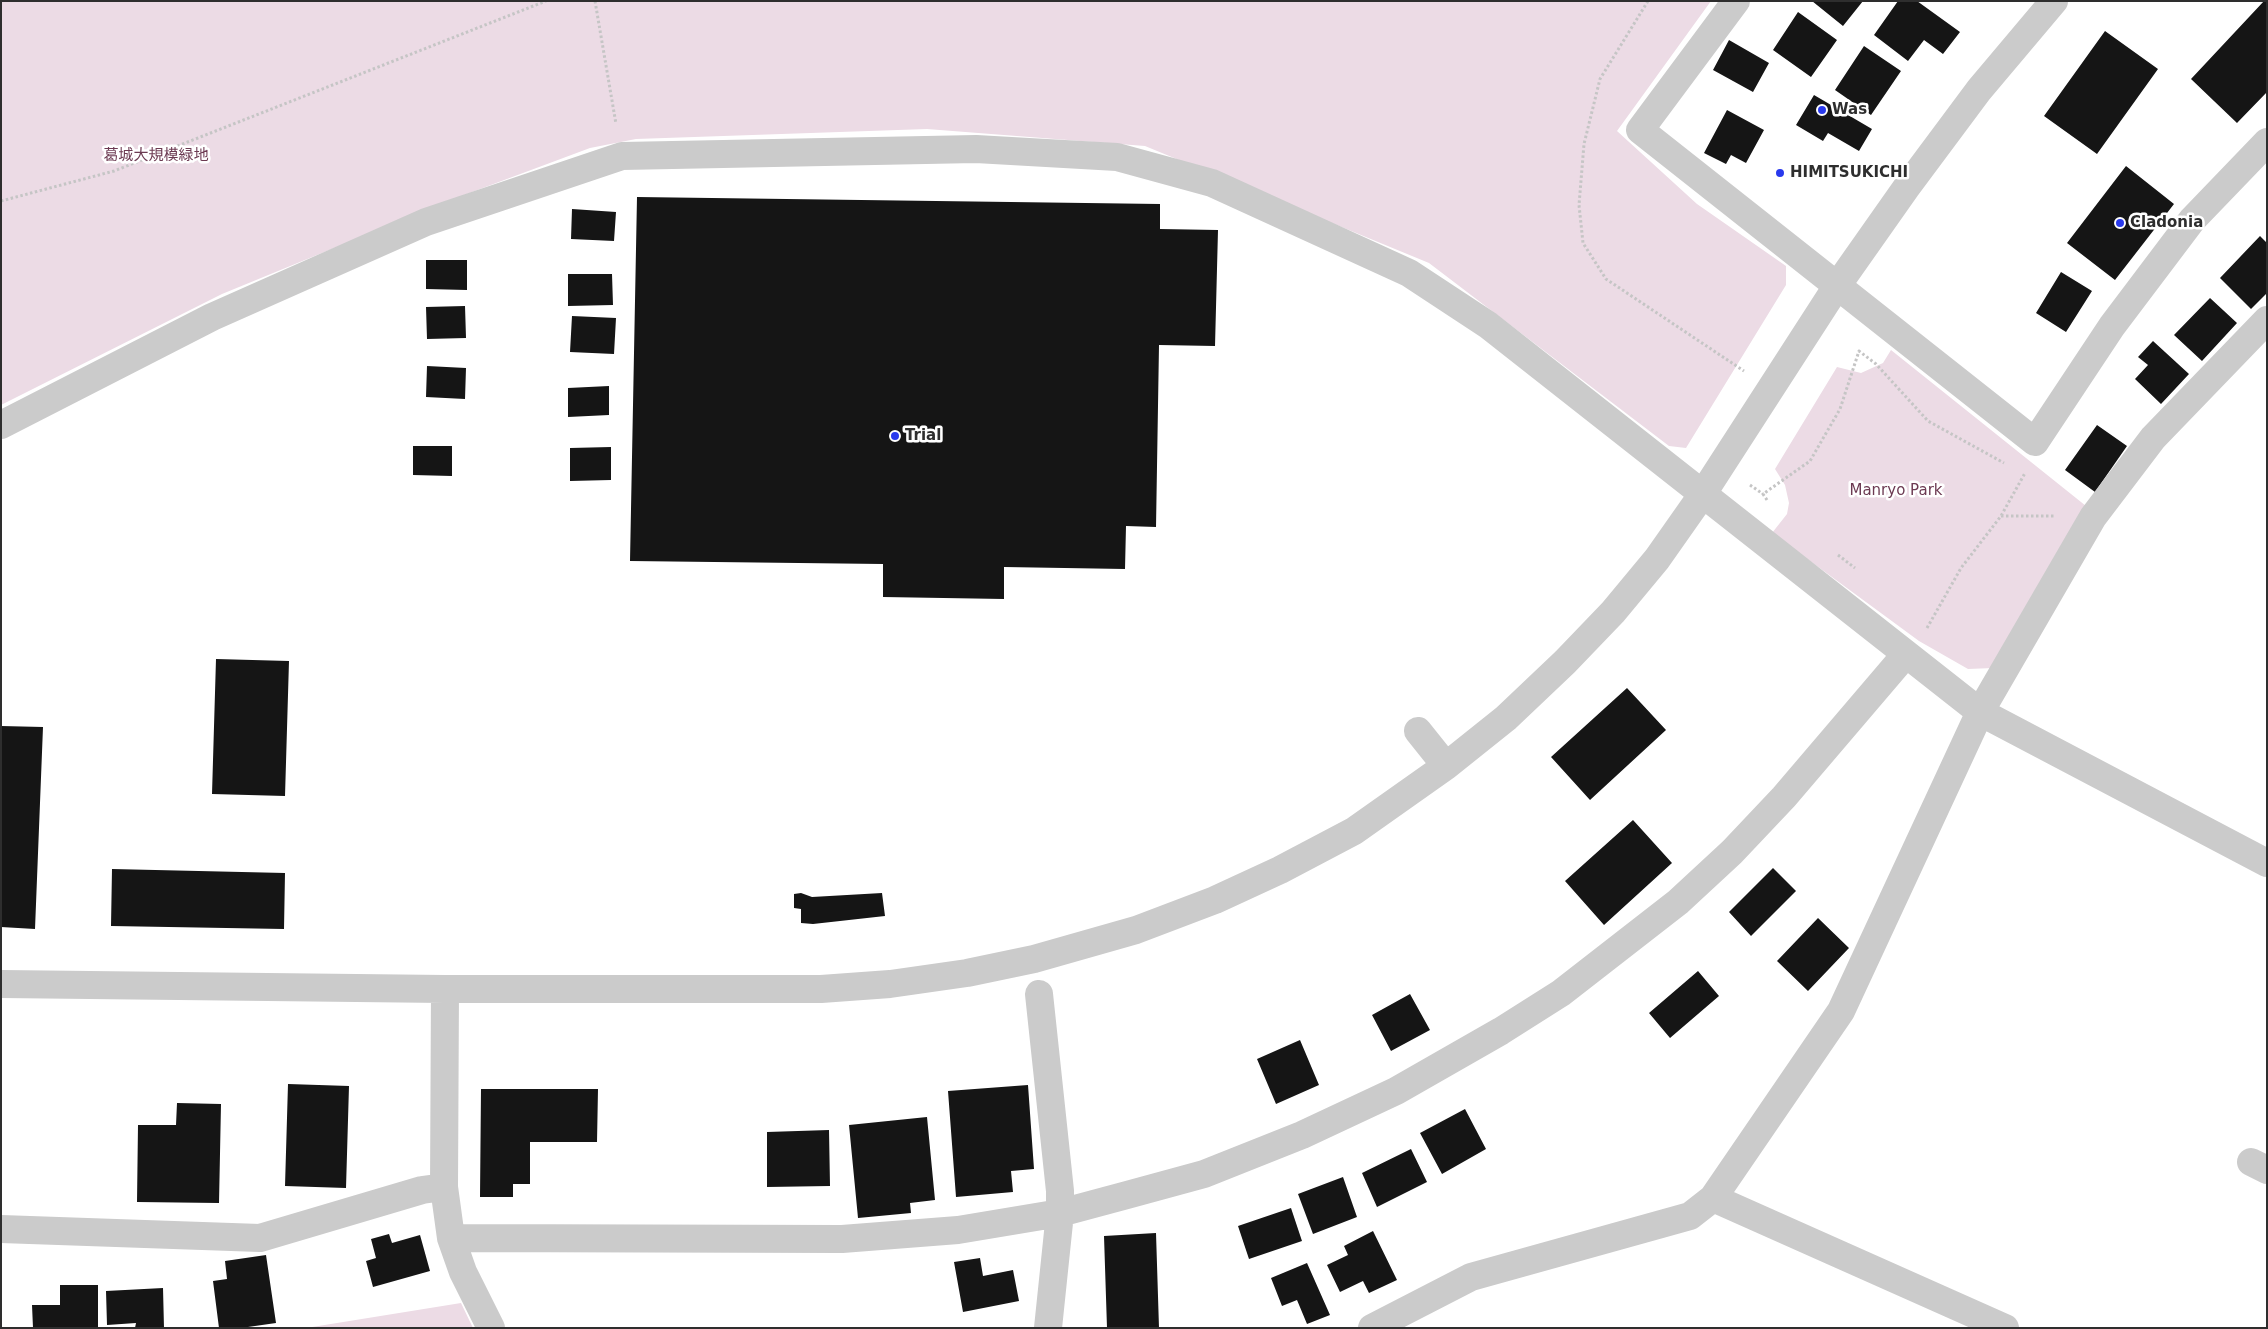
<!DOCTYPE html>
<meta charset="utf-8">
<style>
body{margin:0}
#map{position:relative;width:2268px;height:1329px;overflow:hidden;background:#fff;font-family:"DejaVu Sans",sans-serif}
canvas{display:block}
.frame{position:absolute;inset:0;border:2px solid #2e2e2e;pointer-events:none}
</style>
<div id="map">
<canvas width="2268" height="1329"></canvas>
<div class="frame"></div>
</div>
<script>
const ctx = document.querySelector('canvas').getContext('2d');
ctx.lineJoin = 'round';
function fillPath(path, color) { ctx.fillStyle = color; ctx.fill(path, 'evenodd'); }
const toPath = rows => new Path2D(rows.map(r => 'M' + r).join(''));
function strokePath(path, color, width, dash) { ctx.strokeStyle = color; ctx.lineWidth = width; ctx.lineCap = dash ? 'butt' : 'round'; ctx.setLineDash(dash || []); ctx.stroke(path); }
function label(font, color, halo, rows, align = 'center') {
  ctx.font = font + ' "DejaVu Sans","Noto Sans JP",sans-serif'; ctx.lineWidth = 5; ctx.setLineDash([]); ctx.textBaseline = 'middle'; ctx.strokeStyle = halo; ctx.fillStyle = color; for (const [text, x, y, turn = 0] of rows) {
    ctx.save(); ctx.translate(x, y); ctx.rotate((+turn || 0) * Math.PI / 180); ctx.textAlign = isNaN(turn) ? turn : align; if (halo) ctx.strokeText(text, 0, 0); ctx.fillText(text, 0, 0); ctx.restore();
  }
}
fillPath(toPath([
 [1,1,1711,1,1617,131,1697,204,1786,266,1786,285,1686,448,1669,446,1429,263,1145,146,927,129,636,139,590,148,456,198,222,294,1,405],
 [1891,350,2086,506,1993,668,1968,669,1919,641,1772,533,1787,514,1789,503,1785,485,1775,469,1837,367,1861,373,1883,363],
 [461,1303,473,1328,306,1328]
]), '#ecdbe5');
fillPath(toPath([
 [1812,1,1863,1,1843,26],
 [1898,1,1917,1,1960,32,1943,54,1924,40,1908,61,1874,35],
 [2264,1,2267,1,2267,92,2237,123,2191,79],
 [1798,12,1837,40,1811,77,1773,50],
 [2105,31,2158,69,2097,154,2044,116],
 [1729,40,1769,63,1753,92,1713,70],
 [1864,46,1901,71,1871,115,1835,90],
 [1814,95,1872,129,1859,151,1828,133,1823,141,1796,125],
 [1727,110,1764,130,1746,163,1731,155,1726,164,1704,153],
 [2126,166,2174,204,2115,280,2067,243],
 [637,197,1160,204,1160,229,1218,230,1215,346,1159,345,1156,527,1126,526,1125,569,1004,567,1004,599,883,597,883,564,630,561],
 [572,209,616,212,614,241,571,239],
 [2260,236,2267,243,2267,293,2251,309,2220,278],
 [426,260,467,260,467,290,426,289],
 [2061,272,2092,291,2066,332,2036,313],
 [568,274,612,274,613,305,568,306],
 [2210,298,2237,323,2202,361,2174,335],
 [465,306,466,338,427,339,426,307],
 [572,316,616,318,614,354,570,352],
 [2153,341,2189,374,2161,404,2135,379,2148,365,2138,357],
 [427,366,466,368,465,399,426,397],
 [609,386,609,415,568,417,568,388],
 [2097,425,2127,446,2095,492,2065,470],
 [413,446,452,446,452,476,413,475],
 [611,447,611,480,570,481,570,448],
 [216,659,289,661,285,796,212,794],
 [1627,688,1666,730,1590,800,1551,757],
 [1,726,43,727,35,929,1,927],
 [1633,820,1672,863,1604,925,1565,881],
 [1773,868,1796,891,1751,936,1729,912],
 [112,869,285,873,284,929,111,926],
 [801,893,812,897,882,893,885,916,813,924,801,923,801,909,794,908,794,894],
 [1818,918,1849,948,1808,991,1777,961],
 [1698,971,1719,996,1670,1038,1649,1013],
 [1410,994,1430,1030,1391,1051,1372,1015],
 [1300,1040,1319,1085,1276,1104,1257,1059],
 [288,1084,349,1086,346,1188,285,1186],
 [1028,1085,1034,1169,1011,1171,1013,1192,956,1197,948,1091],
 [481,1089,598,1089,597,1142,530,1142,530,1184,513,1184,513,1197,480,1197],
 [177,1103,221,1104,219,1203,137,1202,138,1125,176,1125],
 [1465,1109,1486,1149,1442,1174,1420,1133],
 [927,1117,935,1200,910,1203,911,1213,858,1218,849,1125],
 [829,1130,830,1186,767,1187,767,1132],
 [1411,1149,1427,1182,1377,1207,1362,1173],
 [1343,1177,1357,1217,1313,1234,1298,1194],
 [1291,1208,1302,1241,1249,1259,1238,1226],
 [1373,1231,1397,1280,1369,1293,1363,1281,1340,1292,1327,1265,1348,1255,1344,1246],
 [1156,1233,1159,1328,1107,1328,1104,1236],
 [389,1234,392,1243,420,1235,430,1271,373,1287,366,1261,376,1258,371,1239],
 [266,1255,276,1323,241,1328,219,1328,213,1281,227,1279,225,1261],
 [980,1258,983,1276,1013,1270,1019,1301,963,1312,954,1262],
 [1307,1263,1330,1315,1307,1324,1297,1300,1282,1306,1271,1278],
 [60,1285,98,1285,98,1328,33,1328,32,1305,60,1305],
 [163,1288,164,1328,135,1328,136,1323,107,1325,106,1291]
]), '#151515');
strokePath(toPath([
 [595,1,616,124],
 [1648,1,1600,79,1584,144,1579,205,1583,243,1606,279,1744,371],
 [1,201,114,171,546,1],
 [1750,485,1763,494],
 [1767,500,1763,494,1810,461,1840,409,1859,351,1876,364,1928,421,2004,463],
 [2001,516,2056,516],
 [1838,555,1855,568],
 [1927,628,1961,568,2001,516,2025,473]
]), '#c5c5c5', 3, [2.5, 2.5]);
strokePath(toPath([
 [1736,1,1640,130,2035,442,2112,326,2192,220,2267,142],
 [1,425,212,317,426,222,622,156,976,149,1117,157,1212,183,1409,273,1488,325,1980,712,2267,863],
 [1418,731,1446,766],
 [1,984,445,989,821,989,890,984,967,973,1034,959,1136,930,1215,900,1280,870,1354,831,1446,766,1506,718,1565,662,1613,612,1657,559,1702,495,1837,286,1906,188,1979,90,2054,1],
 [445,989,444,1187,451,1238,463,1272,491,1328],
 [1039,994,1060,1191,1060,1213,1048,1328],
 [2251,1162,2267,1170],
 [1713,1198,2005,1328],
 [1,1229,260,1238,422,1190,444,1187],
 [451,1238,842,1239,958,1230,1060,1213,1127,1195,1204,1174,1302,1135,1396,1091,1501,1031,1561,993,1678,902,1732,852,1784,797,1906,654],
 [1372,1328,1471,1277,1690,1216,1713,1198,1841,1011,1980,712,2093,517,2153,438,2267,320]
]), '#cbcbcb', 28);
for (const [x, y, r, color] of [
 [1822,110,5,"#2939ed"],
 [1780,173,5,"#2939ed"],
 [2120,223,5,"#2939ed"],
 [895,436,5,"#2939ed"]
]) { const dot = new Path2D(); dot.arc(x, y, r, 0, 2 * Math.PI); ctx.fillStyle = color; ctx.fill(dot); strokePath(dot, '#fff', 2); }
label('bold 15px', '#2e2e2e', '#fff', [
 ["Was",1832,110],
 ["HIMITSUKICHI",1790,173],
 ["Cladonia",2130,223],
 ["Trial",905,436]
], 'left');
label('15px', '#6c3a52', '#fff', [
 ["葛城大規模緑地",156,156],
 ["Manryo Park",1896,491]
]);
</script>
